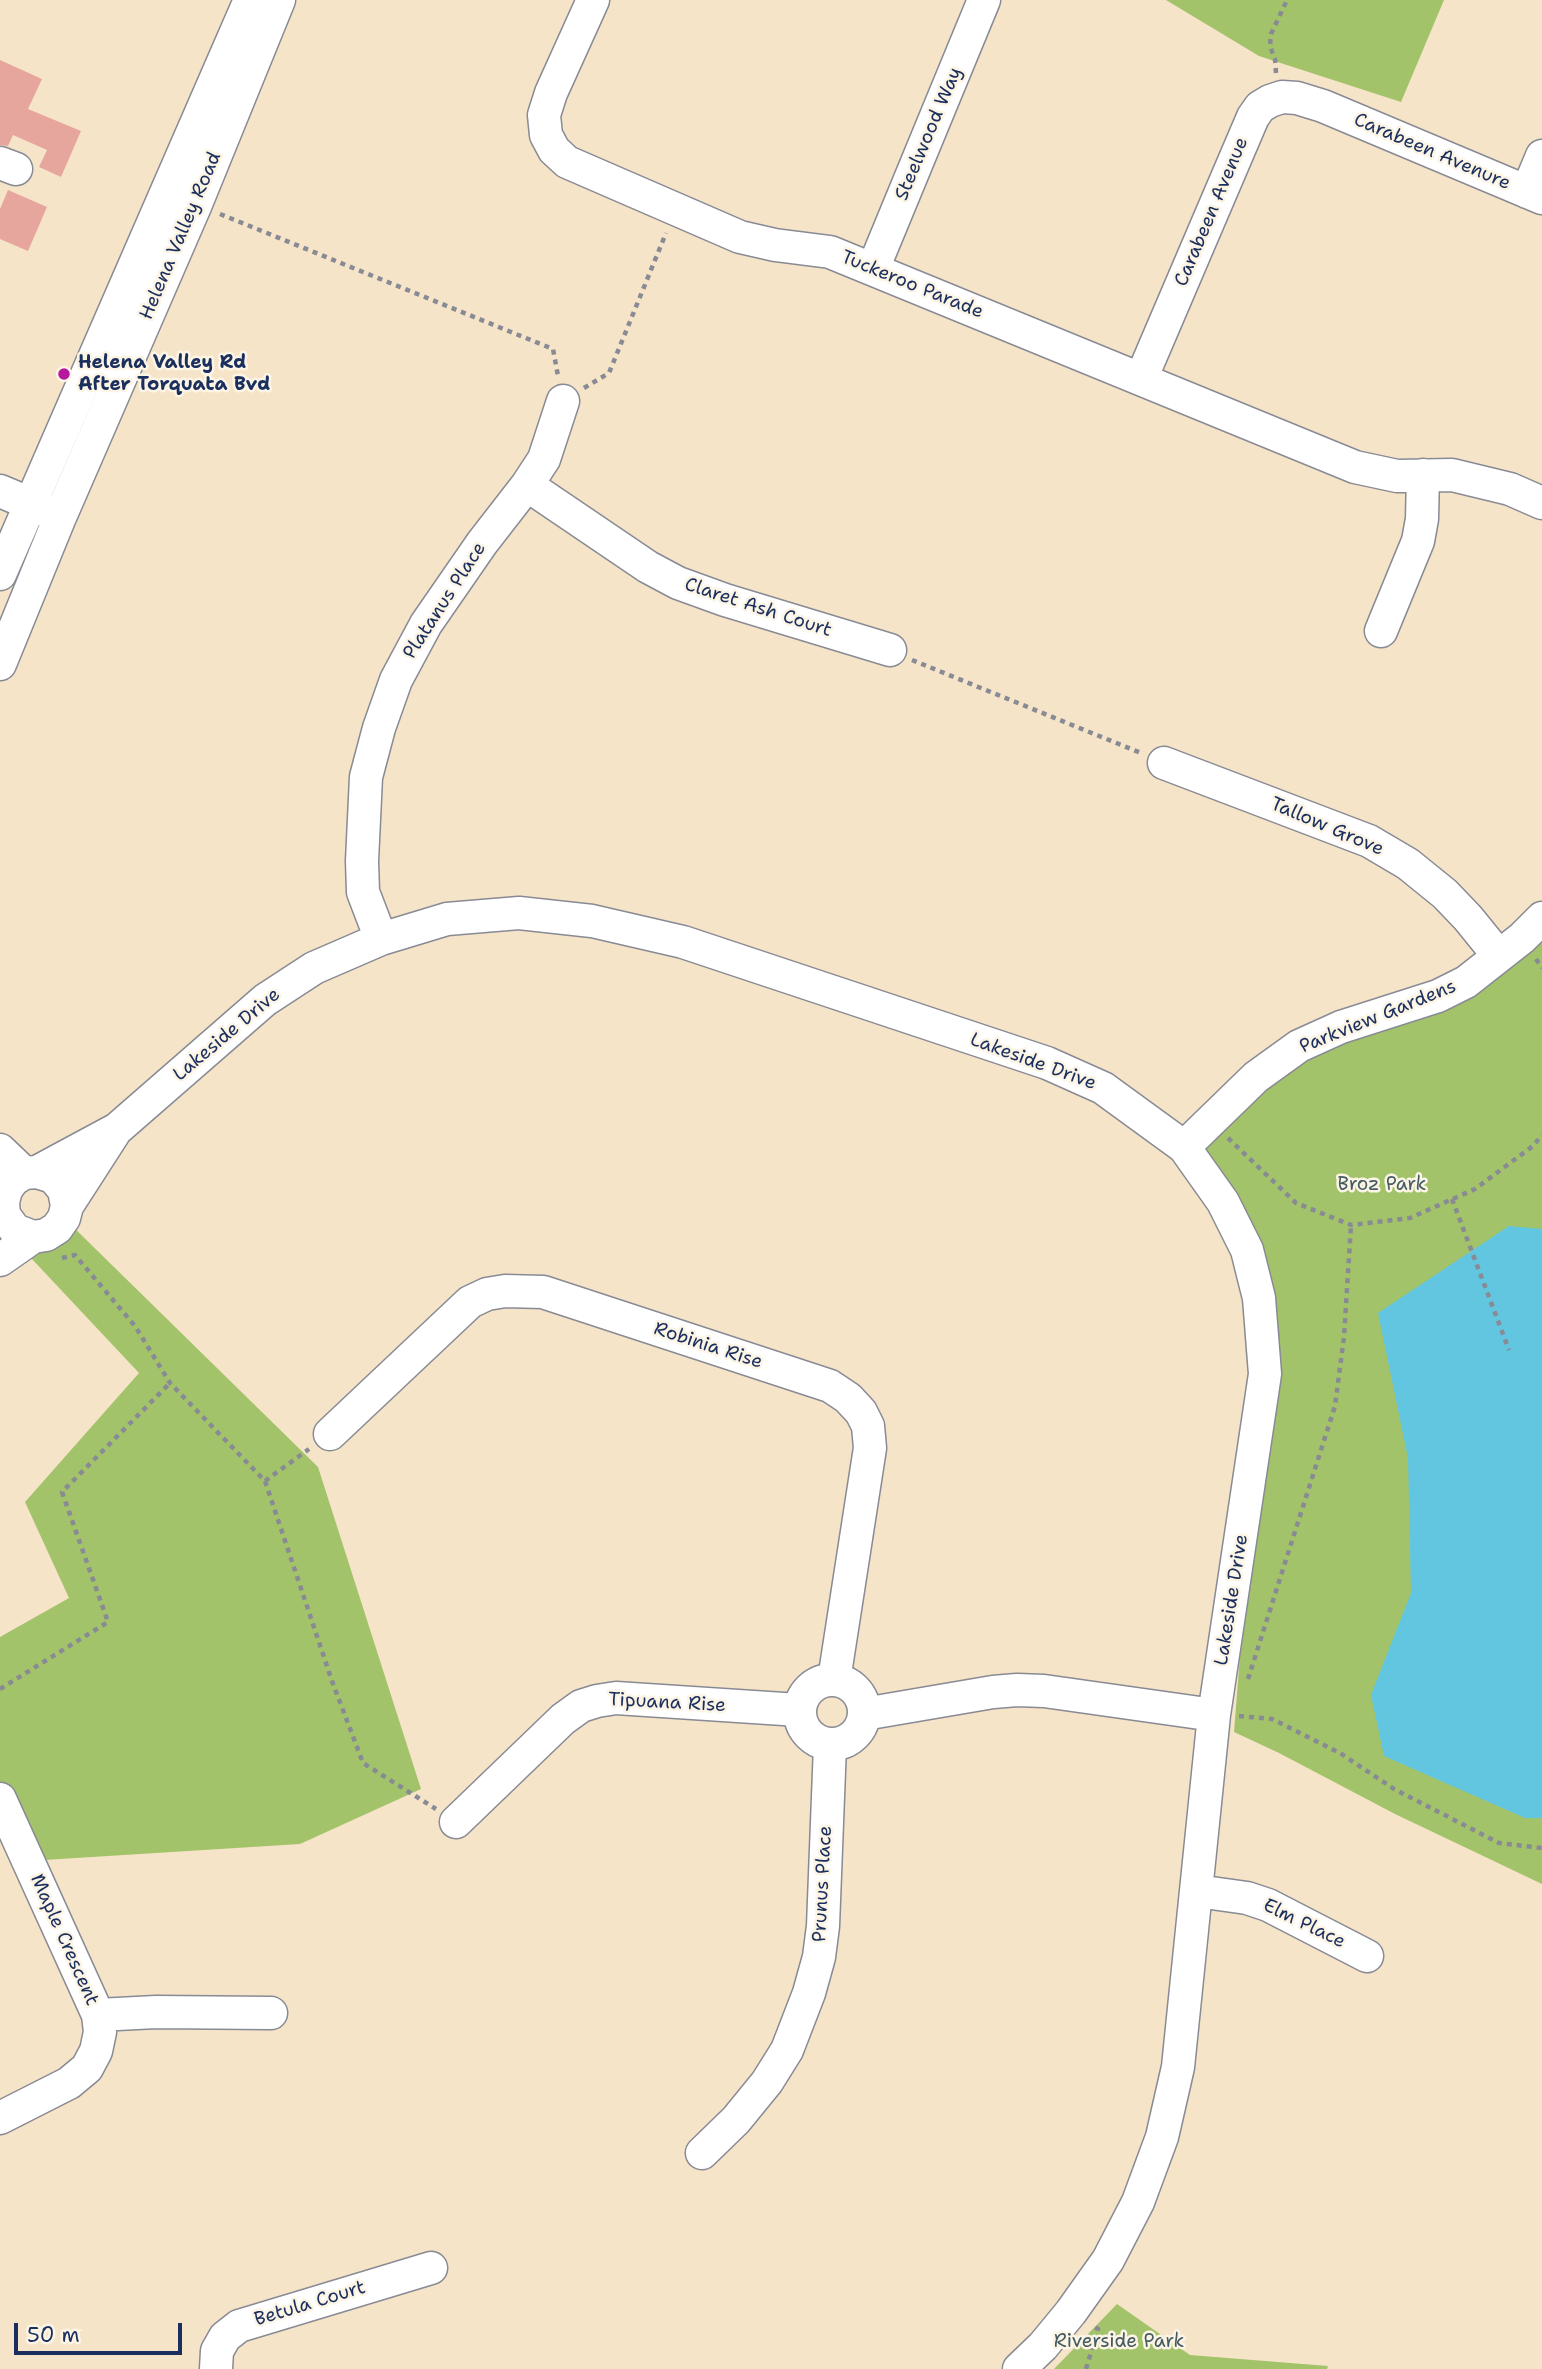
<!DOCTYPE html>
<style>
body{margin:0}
#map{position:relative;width:1542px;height:2369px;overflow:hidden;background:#f6e4c9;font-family:"Shantell Sans",sans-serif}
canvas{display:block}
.scale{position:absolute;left:14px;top:2323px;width:168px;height:32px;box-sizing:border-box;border:4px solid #1b2f5e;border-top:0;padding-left:9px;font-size:21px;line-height:24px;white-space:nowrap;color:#1b2f5e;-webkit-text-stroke:5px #fcf5e5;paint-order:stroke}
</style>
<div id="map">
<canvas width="1542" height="2369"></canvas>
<div class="scale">50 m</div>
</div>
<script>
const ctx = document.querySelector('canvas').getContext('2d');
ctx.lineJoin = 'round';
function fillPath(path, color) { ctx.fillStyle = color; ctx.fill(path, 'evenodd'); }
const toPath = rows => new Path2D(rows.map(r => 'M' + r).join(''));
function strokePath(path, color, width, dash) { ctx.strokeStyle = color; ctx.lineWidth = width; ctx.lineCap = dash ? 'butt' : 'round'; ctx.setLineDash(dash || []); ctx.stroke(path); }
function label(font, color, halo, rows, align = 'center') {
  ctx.font = font + ' "Shantell Sans",sans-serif'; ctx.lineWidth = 5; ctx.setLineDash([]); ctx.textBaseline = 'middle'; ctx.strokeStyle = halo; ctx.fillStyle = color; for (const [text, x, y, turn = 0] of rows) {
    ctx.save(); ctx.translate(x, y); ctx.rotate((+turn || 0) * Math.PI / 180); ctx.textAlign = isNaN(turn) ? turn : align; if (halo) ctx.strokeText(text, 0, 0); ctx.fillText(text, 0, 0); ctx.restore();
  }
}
fillPath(toPath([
 [1166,0,1444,0,1401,102,1259,56],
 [1542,916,1542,1884,1395,1814,1279,1753,1234,1732,1257,1439,1259,1298,1184,1147,1256,1077,1396,1010],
 [64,1218,318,1467,421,1789,300,1844,28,1861,0,1793,0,1637,69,1598,25,1502,139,1373,31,1258],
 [1117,2304,1190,2355,1328,2366,1327,2369,1054,2369]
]), '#a3c36b');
fillPath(toPath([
 [1509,1226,1542,1229,1542,1818,1525,1818,1384,1756,1371,1695,1411,1593,1408,1458,1378,1313]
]), '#62c6e0');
fillPath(toPath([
 [0,60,42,79,28,109,81,131,61,177,39,167,47,150,13,135,8,146,0,145],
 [8,190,47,207,28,251,0,239,0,209]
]), '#e6a69e');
const minor = toPath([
 [593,0,551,93,544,115,546,135,554,150,567,162,740,237,775,245,830,252,1355,467,1397,476,1452,475,1510,489,1542,503],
 [0,163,16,169],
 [1527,192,1542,156],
 [873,269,984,0],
 [1141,379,1253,117,1260,107,1270,101,1282,97,1297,98,1323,106,1542,198],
 [527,485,648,567,678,583,725,600,890,650],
 [0,491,50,512],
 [0,574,250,0],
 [1381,631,1418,541,1422,519,1423,475],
 [0,664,60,517,196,204,279,0],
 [1164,763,1369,841,1408,864,1445,894,1468,918,1498,955],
 [381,939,363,892,362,861,366,777,379,728,396,680,426,624,482,543,527,485,544,459,563,401],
 [1184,1147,1256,1077,1299,1046,1341,1027,1438,996,1466,982,1522,938,1542,918],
 [0,1150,24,1173],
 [37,1172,117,1129,265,1000,314,968,381,939,447,919,519,913,592,921,683,942,1047,1063,1103,1088,1184,1147,1223,1202,1247,1250,1259,1298,1265,1374,1214,1715,1178,2067,1162,2137,1138,2202,1108,2260,1071,2312,1043,2346,1019,2369],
 [67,1206,114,1133],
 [0,1260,33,1237,46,1235,57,1228,64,1218,67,1206,64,1190,53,1177,37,1172,24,1173,13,1180,6,1190,3,1202,4,1215,15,1230,33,1237],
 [330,1434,470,1302,487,1294,505,1291,543,1292,830,1386,848,1398,861,1412,868,1426,870,1448,834,1680],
 '800 1712a32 32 0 1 1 64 0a32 32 0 1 1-64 0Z',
 [864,1714,993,1692,1017,1690,1044,1691,1214,1715],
 [0,1799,98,2015,100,2032,96,2051,87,2068,69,2083,0,2118],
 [456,1822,563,1719,581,1706,597,1701,616,1698,799,1710],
 [1197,1891,1247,1898,1268,1905,1367,1956],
 [98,2015,156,2012,271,2013],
 [702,2153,736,2120,767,2082,787,2050,809,1993,819,1957,823,1926,830,1745],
 [216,2369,217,2351,225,2337,239,2326,431,2268]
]);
strokePath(minor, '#888a94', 35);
strokePath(toPath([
 [1276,73,1275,59,1270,46,1271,34,1287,0],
 [220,214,553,349,558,376],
 [584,388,609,373,666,233],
 [912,660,1141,753],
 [1536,959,1542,968],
 [1228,1138,1296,1203,1351,1225,1410,1218,1475,1189,1533,1146,1542,1135],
 [1452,1199,1509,1350],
 [62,1258,75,1255,135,1326,170,1383,265,1481,332,1681,363,1763,436,1809],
 [265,1481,309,1449],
 [1248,1679,1335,1406,1344,1337,1351,1225],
 [0,1689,108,1622,62,1492,170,1383],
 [1239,1716,1272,1719,1340,1753,1394,1789,1499,1843,1542,1848],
 [1086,2369,1098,2329,1093,2326]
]), '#888a94', 4.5, [5, 5]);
strokePath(minor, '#fff', 32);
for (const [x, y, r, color] of [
 [64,374,7,"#b5179e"]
]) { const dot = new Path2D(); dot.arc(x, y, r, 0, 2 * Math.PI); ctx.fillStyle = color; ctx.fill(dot); strokePath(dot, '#fcf5e5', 2.5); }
label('19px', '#1b2f5e', '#fcf5e5', [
 ["Steelwood Way",929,134,-67],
 ["Carabeen Avenure",1432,152,23],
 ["Carabeen Avenue",1212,212,-67],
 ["Helena Valley Road",181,236,-67],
 ["Tuckeroo Parade",912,285,22],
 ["Platanus Place",445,601,-57],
 ["Claret Ash Court",758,608,18],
 ["Tallow Grove",1327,827,23],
 ["Parkview Gardens",1378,1017,-22],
 ["Lakeside Drive",227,1035,-40],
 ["Lakeside Drive",1033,1062,20],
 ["Robinia Rise",708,1346,18],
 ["Lakeside Drive",1232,1600,-81],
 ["Tipuana Rise",667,1703,3],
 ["Prunus Place",823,1884,-87],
 ["Elm Place",1304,1924,26],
 ["Maple Crescent",64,1940,66],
 ["Betula Court",310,2304,-17]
]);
label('bold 19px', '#1b2f5e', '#fcf5e5', [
 ["Helena Valley Rd",78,363],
 ["After Torquata Bvd",78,385]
], 'left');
label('19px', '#445b62', '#fcf5e5', [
 ["Broz Park",1382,1185],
 ["Riverside Park",1119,2342]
]);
</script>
